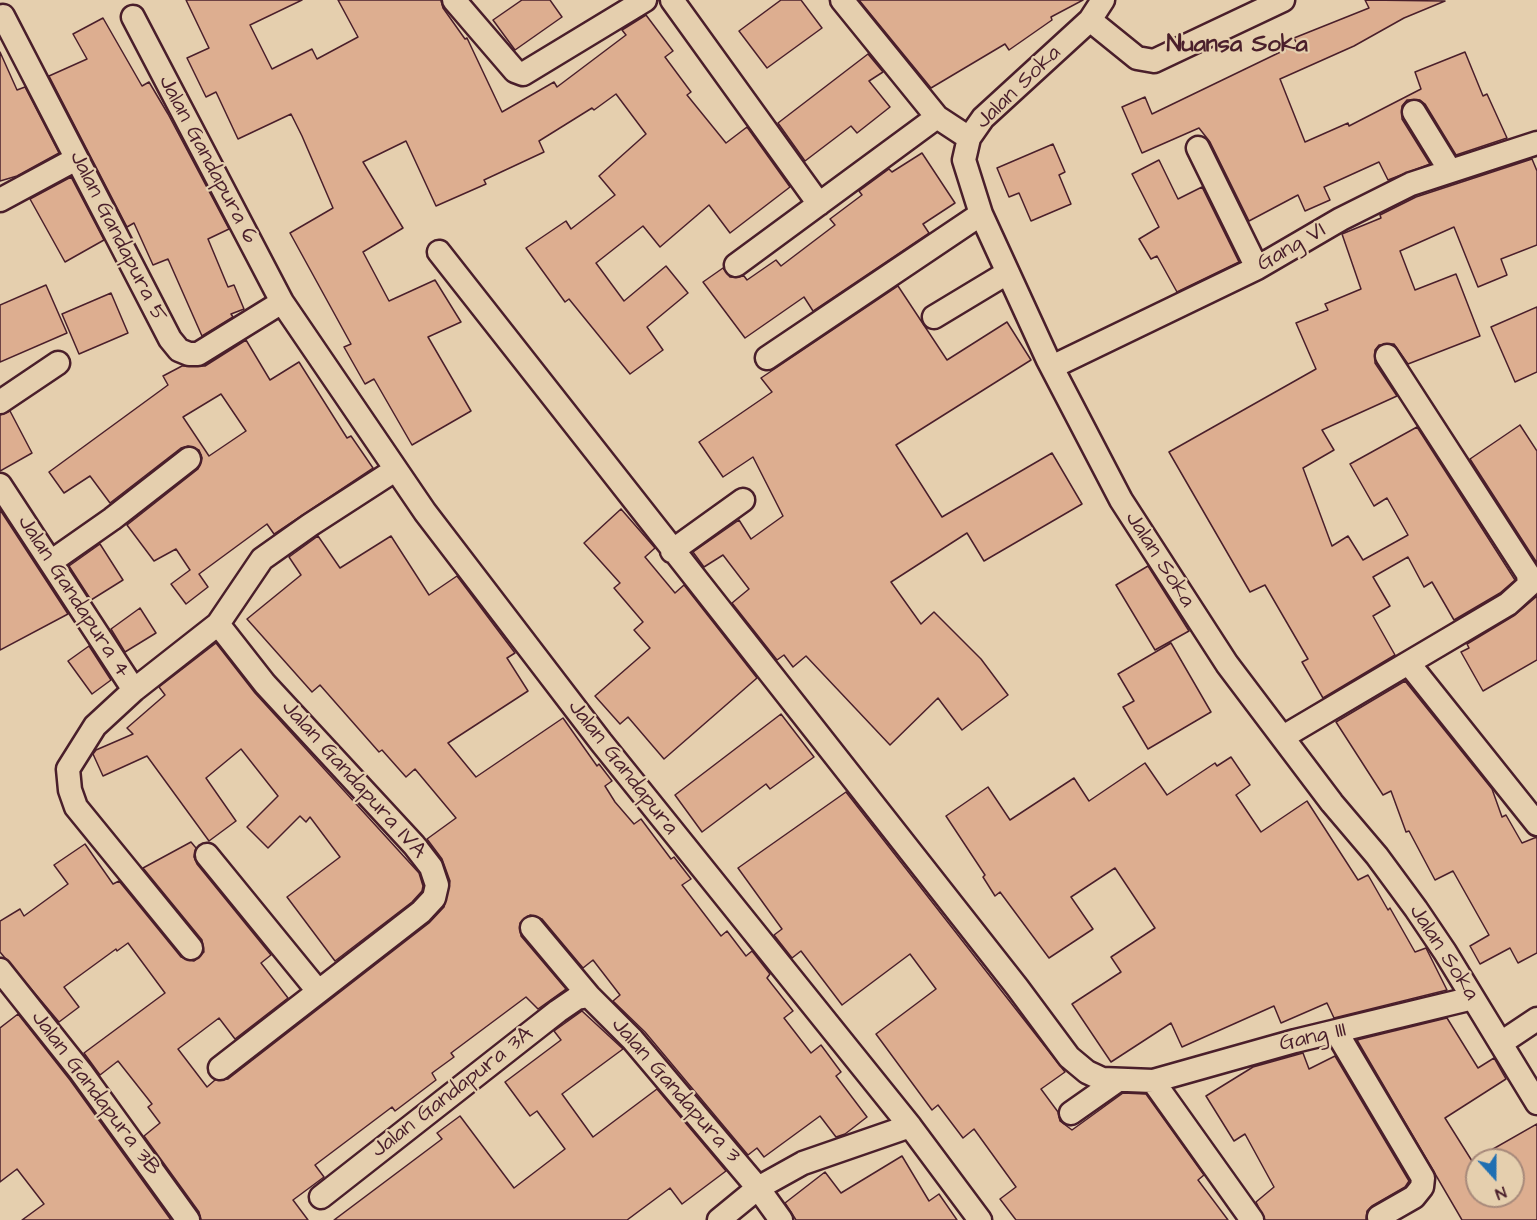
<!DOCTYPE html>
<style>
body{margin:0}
#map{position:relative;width:1537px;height:1220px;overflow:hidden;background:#e5cfae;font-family:"Architects Daughter",sans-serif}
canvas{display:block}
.north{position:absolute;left:1465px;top:1148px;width:60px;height:60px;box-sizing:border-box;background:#e5cfae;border:2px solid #a7897a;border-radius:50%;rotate:159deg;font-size:16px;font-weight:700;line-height:24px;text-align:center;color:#4a1f2b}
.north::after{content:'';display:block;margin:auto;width:21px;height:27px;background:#1f6fb2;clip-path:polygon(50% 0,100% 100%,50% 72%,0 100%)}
</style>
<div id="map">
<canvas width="1537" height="1220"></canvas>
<div class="north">N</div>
</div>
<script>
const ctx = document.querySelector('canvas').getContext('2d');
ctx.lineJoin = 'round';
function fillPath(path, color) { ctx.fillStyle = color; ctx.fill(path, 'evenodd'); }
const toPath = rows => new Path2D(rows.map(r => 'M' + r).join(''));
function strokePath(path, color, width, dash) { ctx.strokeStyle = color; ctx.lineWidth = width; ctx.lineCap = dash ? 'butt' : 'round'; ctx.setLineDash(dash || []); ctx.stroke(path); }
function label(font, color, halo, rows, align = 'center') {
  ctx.font = font + ' "Architects Daughter",sans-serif'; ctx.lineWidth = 4.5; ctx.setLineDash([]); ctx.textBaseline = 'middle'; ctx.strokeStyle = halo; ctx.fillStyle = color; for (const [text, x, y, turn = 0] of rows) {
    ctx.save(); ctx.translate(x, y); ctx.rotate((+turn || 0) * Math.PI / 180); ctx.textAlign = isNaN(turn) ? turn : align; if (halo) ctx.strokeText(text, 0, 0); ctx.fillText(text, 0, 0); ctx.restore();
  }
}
const building = toPath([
 [186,0,302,0,250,25,272,69,312,49,317,59,358,37,338,0,441,0,443,8,465,39,467,38,502,112,554,82,557,87,626,35,622,30,646,15,673,51,665,57,691,92,687,95,726,143,747,127,790,187,730,233,709,205,660,247,643,226,596,263,624,301,666,266,688,293,647,327,663,350,630,374,569,299,565,302,526,248,566,221,571,229,615,195,599,176,646,134,616,94,594,110,592,108,539,141,544,152,484,180,486,184,436,206,406,141,363,162,403,228,363,252,389,301,435,280,461,322,428,337,471,411,412,445,374,379,365,384,344,347,351,344,290,233,333,208,302,136,291,114,238,139,216,92,206,97,187,58,209,48,186,0],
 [522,0,550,0,562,17,515,50,493,20,522,0],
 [781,0,801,0,822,28,767,68,739,31,781,0],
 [859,0,1083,0,1051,17,1052,20,1009,50,1005,44,931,88,859,0],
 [1365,0,1445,1,1404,18,1354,46,1280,79,1305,142,1348,123,1349,126,1421,89,1415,72,1465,52,1483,96,1487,94,1507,138,1456,155,1425,104,1420,100,1407,100,1402,106,1402,119,1430,164,1388,180,1379,162,1324,187,1330,200,1305,211,1298,195,1249,221,1210,142,1199,128,1142,153,1122,107,1145,97,1152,114,1297,44,1294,38,1369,8,1365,0],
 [103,18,142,86,149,82,168,114,229,229,208,239,228,287,234,285,244,309,231,314,233,317,202,336,168,259,153,265,134,223,127,227,49,76,87,59,73,34,103,18],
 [0,52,17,90,25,87,59,153,17,176,0,181,0,52],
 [868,54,883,72,869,81,890,107,857,133,851,126,805,161,778,123,868,54],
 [1053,144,1065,172,1059,175,1071,204,1031,221,1019,193,1009,197,997,168,1053,144],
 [922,153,955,203,923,224,929,233,813,311,804,297,745,338,703,282,723,268,730,277,744,276,747,280,776,260,781,266,835,225,830,219,862,195,859,191,889,169,892,172,922,153],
 [1532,159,1537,171,1537,245,1501,259,1507,275,1478,287,1454,227,1400,251,1415,290,1456,274,1480,336,1408,364,1394,344,1379,345,1375,350,1375,363,1397,396,1322,430,1334,450,1303,468,1332,546,1348,536,1363,560,1408,535,1387,498,1374,506,1350,464,1417,427,1515,580,1500,593,1454,620,1432,582,1424,587,1408,557,1373,577,1390,606,1373,616,1395,655,1323,698,1302,662,1308,659,1265,585,1250,592,1169,452,1316,369,1296,323,1328,310,1325,304,1361,289,1342,234,1381,218,1380,215,1416,197,1532,159],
 [1159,160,1178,199,1202,187,1239,262,1177,292,1157,256,1151,259,1139,239,1159,227,1132,174,1159,160],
 [71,177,104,240,65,262,30,199,71,177],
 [46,285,67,333,0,362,0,305,46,285],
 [898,286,947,360,1007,322,1031,360,896,445,942,517,1052,453,1082,504,984,561,967,533,891,582,921,624,934,612,981,659,1008,695,962,730,938,698,890,745,806,656,793,667,784,655,777,660,732,603,749,589,723,555,704,567,693,552,739,520,751,539,783,516,753,457,723,477,699,442,772,392,761,378,898,286],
 [111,293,128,333,79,354,62,314,111,293],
 [1537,307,1537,372,1515,382,1491,327,1537,307],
 [246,340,270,380,299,362,347,438,351,436,373,468,274,534,267,524,199,574,208,587,186,604,171,584,190,570,176,549,154,561,127,525,198,469,202,458,199,450,188,446,181,448,110,503,90,476,64,493,49,472,168,385,163,376,182,366,205,366,246,340],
 [221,394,246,431,209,456,183,417,221,394],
 [10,411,32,453,0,471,0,415,10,411],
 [1520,425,1537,451,1537,563,1470,459,1520,425],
 [621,509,655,548,645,557,675,593,684,585,757,678,664,759,628,717,620,724,595,696,650,648,634,630,643,622,614,588,620,583,584,543,621,509],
 [0,510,68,614,0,650,0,510],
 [318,536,340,568,391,536,429,595,457,576,515,653,507,658,528,691,448,743,476,777,563,718,597,766,599,764,612,781,605,786,615,802,634,824,641,819,671,859,674,857,691,879,682,885,721,936,727,931,746,956,752,951,770,974,767,978,793,1011,784,1018,811,1053,821,1045,841,1072,836,1076,867,1117,845,1134,836,1137,820,1116,764,1157,757,1148,748,1155,645,1032,613,1001,620,995,593,960,583,968,542,919,530,915,520,923,521,936,566,989,538,1009,526,997,451,1053,454,1057,432,1073,436,1080,395,1111,392,1107,315,1165,324,1177,293,1200,308,1220,201,1220,199,1212,144,1136,160,1123,148,1107,152,1104,118,1061,100,1075,84,1053,165,993,128,943,117,951,116,949,64,987,79,1007,59,1022,0,952,0,921,20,909,24,916,68,884,54,865,85,844,113,884,119,881,181,957,194,961,204,952,202,940,143,868,191,842,196,848,194,857,197,864,271,955,261,963,288,998,235,1039,219,1018,178,1049,207,1087,215,1080,228,1079,429,923,444,907,450,881,442,859,427,839,456,818,415,769,406,777,382,750,379,752,320,685,312,692,247,619,301,575,289,557,318,536],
 [100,544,123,580,91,600,69,566,100,544],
 [1148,566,1189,631,1155,650,1116,585,1148,566],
 [1537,596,1537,660,1483,691,1461,652,1469,648,1467,644,1515,615,1537,596],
 [140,608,156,633,125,652,111,629,140,608],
 [216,643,255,693,419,873,423,886,422,891,412,902,335,961,287,897,340,857,310,817,306,822,300,816,268,848,247,827,278,796,241,749,206,778,236,821,209,841,147,756,103,776,93,754,96,750,133,734,127,728,165,695,159,687,216,643],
 [1171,643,1211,712,1148,749,1123,707,1134,701,1118,674,1171,643],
 [89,646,111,680,92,694,68,661,89,646],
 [1405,681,1492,789,1502,817,1506,815,1522,843,1537,837,1537,953,1518,963,1510,948,1480,964,1470,946,1489,935,1453,871,1435,880,1409,831,1406,832,1391,791,1383,795,1336,722,1405,681],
 [781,714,814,757,770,789,766,784,702,832,675,795,781,714],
 [1231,757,1250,785,1236,795,1261,832,1307,801,1358,880,1368,875,1388,910,1390,908,1415,952,1426,948,1447,990,1334,1018,1327,1003,1281,1023,1274,1006,1182,1047,1171,1023,1111,1062,1072,1004,1121,972,1111,957,1155,928,1115,868,1071,897,1093,929,1049,958,1000,892,995,896,983,877,985,875,946,816,988,787,1010,820,1074,778,1089,801,1145,763,1167,795,1215,763,1217,766,1231,757],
 [846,792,1065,1072,1041,1089,1058,1112,1060,1121,1072,1130,1123,1093,1146,1094,1204,1175,1198,1180,1228,1220,1016,1220,1000,1199,1016,1187,974,1129,963,1138,938,1105,932,1110,876,1034,936,989,910,954,842,1005,801,951,792,958,774,935,782,929,738,868,846,792],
 [582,1011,623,1049,562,1094,593,1137,657,1089,726,1171,682,1204,670,1188,627,1220,334,1220,442,1139,437,1133,460,1116,514,1188,565,1149,537,1111,530,1116,505,1082,561,1040,554,1031,582,1011],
 [18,1014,70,1080,171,1220,22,1220,44,1204,17,1169,0,1182,0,1028,18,1014],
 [1447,1018,1478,1068,1494,1058,1506,1079,1445,1118,1472,1161,1537,1124,1537,1220,1462,1220,1357,1040,1447,1018],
 [1477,1160,1513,1160,1513,1196,1477,1196,1477,1160],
 [1303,1053,1309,1069,1335,1056,1409,1181,1405,1187,1372,1206,1367,1211,1366,1220,1265,1220,1256,1202,1274,1187,1245,1134,1234,1141,1206,1096,1253,1067,1303,1053],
 [902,1156,929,1201,939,1194,957,1220,796,1220,785,1203,825,1172,841,1193,902,1156]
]);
fillPath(building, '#ddae90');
strokePath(building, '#4a1f2b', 1.5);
const street = toPath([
 [454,0,515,71,523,74,645,0],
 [672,0,819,204],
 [842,0,937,117,969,138],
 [1103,0,1090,20,983,118,969,138,964,160,981,214,1048,360,1121,500,1227,664,1332,803,1377,856,1416,909,1445,952,1537,1103],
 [3,16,170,339,179,350,189,354,198,354,282,302],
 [133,17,282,302,425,512,601,742,910,1126,980,1220],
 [1090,20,1137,58,1154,61,1283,0],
 [1414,112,1449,169],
 [1198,148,1257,268],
 [0,200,76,159],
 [439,252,1017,987,1069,1057,1087,1072,1102,1079,1153,1081,1295,1041,1473,998],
 [736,265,937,117],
 [934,317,1007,273],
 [767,358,981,214],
 [1052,367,1257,268,1341,219,1411,184,1537,143],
 [0,402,58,363],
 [0,485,134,690],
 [672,551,743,500],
 [52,561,112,519,189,459],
 [218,624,265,684,414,845,431,867,437,885,434,898,421,912,220,1068],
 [1410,665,1537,824],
 [1283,737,1508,604,1529,585,1528,574,1387,356],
 [207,855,318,991],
 [532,928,589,996,632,1039,758,1188,781,1220],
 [191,948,76,807,70,790,68,769,95,726,134,690,218,624,262,559,310,525,395,470],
 [0,970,81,1072,188,1220],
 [1337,1033,1423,1178,1422,1187,1414,1197,1379,1217],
 [1501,1043,1537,1019],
 [1153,1081,1252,1220],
 [1071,1113,1118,1080],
 [321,1197,558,1011,577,998,589,996],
 [719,1220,758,1188,803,1163,910,1126]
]);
strokePath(street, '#4a1f2b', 27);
strokePath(street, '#e5cfae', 22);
label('22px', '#4a1f2b', '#e5cfae', [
 ["Jalan Soka",1019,88,-44],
 ["Jalan Gandapura 6",207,160,62],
 ["Jalan Gandapura 5",117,237,63],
 ["Gang VI",1292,248,-30],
 ["Jalan Soka",1159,560,57],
 ["Jalan Gandapura 4",73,597,57],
 ["Jalan Gandapura",622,768,52],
 ["Jalan Gandapura IVA",353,780,48],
 ["Jalan Soka",1443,953,57],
 ["Gang III",1313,1038,-13],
 ["Jalan Gandapura 3",675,1091,49],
 ["Jalan Gandapura 3A",453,1093,-38],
 ["Jalan Gandapura 3B",95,1094,53]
]);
label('bold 24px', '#4a1f2b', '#e5cfae', [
 ["Nuansa Soka",1237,46]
]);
</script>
